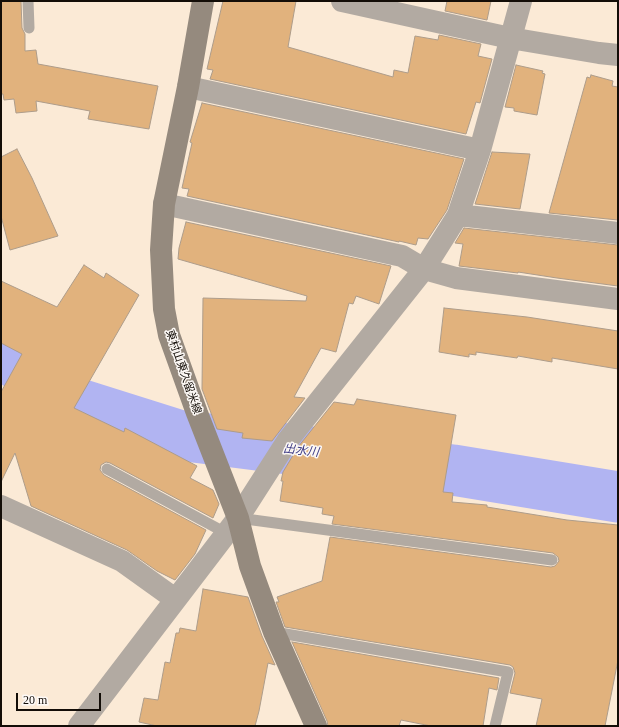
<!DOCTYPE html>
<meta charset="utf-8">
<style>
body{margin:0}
#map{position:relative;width:619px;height:727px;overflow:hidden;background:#fbead6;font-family:"Times New Roman",serif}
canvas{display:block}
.frame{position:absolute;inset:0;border:2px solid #130d07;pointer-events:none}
.scale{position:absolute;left:16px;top:693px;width:85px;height:18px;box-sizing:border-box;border:2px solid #130d07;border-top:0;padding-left:5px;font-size:12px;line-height:14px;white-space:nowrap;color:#130d07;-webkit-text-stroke:3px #fdf9f6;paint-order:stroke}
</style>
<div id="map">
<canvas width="619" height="727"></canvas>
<div class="frame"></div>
<div class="scale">20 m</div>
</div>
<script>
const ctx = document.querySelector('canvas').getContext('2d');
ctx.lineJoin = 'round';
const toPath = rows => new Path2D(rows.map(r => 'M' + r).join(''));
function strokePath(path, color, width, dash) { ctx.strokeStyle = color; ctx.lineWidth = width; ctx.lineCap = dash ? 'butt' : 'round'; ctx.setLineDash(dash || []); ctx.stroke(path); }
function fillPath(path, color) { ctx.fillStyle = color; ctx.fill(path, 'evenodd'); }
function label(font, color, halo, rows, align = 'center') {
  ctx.font = font + ' "Times New Roman","Noto Sans JP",serif'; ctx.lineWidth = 3; ctx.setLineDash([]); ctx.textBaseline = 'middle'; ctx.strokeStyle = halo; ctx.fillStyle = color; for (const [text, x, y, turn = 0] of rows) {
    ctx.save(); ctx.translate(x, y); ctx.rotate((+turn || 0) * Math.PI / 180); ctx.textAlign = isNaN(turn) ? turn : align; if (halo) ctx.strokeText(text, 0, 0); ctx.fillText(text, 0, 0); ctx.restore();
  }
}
strokePath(toPath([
 [1,353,70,401,178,435,453,470,618,497]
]), '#b1b4f2', 51);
const building = toPath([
 [1,1,21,1,22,28,25,34,25,51,36,50,38,64,158,86,149,129,88,119,90,111,36,101,37,111,16,113,14,99,4,100,3,94,1,94,1,1],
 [223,1,296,1,288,47,393,77,394,70,408,73,415,36,438,40,439,35,481,44,478,56,492,59,480,103,476,102,466,134,210,79,213,70,207,69,223,1],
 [447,1,491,1,487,20,445,11,447,1],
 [516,65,543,71,542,73,545,74,537,115,514,111,514,108,505,107,516,65],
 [591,75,613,81,612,86,618,87,618,220,549,213,587,77,590,78,591,75],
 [202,103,464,159,447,210,428,239,418,238,416,245,399,241,399,242,187,196,189,189,182,188,192,143,190,142,202,103],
 [17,149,32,178,58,236,10,250,1,216,1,157,17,149],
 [492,152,530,154,520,209,475,204,492,152],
 [186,222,391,266,379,304,356,296,353,304,349,303,336,352,321,348,294,397,305,398,272,441,242,438,243,433,217,429,202,389,203,298,306,301,307,296,178,259,179,248,186,222],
 [464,228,618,245,618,286,557,278,518,272,518,273,459,266,463,244,455,243,464,228],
 [84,265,104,278,106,273,139,295,74,408,124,432,125,428,197,466,190,478,213,490,219,504,213,518,110,463,106,462,101,465,100,470,104,475,206,530,195,554,175,580,157,571,127,550,31,506,15,453,1,482,1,392,22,354,1,343,1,281,57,307,84,265],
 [444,308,527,317,618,331,618,369,552,358,552,362,518,356,517,358,476,352,476,355,469,354,469,357,439,352,444,308],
 [357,399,456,415,443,492,453,493,452,502,487,505,487,507,567,520,618,525,618,660,605,726,536,726,542,699,510,693,515,673,513,667,510,665,285,627,276,602,279,602,277,597,322,581,330,537,551,567,555,566,559,561,558,557,553,553,332,524,334,516,322,514,323,508,280,501,283,481,281,481,283,472,298,447,334,402,354,405,357,399],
 [203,589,248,597,262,636,275,665,268,663,259,711,255,726,157,726,139,722,144,698,158,700,165,662,170,663,176,633,179,633,180,628,196,631,203,589],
 [292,642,499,678,497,690,489,688,483,726,431,726,401,720,399,726,328,726,327,721,292,642]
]);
fillPath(building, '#e1b27d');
strokePath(building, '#ad9c8a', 1);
strokePath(toPath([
 [28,1,29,28],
 [107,469,226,533],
 [238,518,552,560],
 [274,632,508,672,495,726]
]), '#b2aaa2', 11);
strokePath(toPath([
 [342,1,510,38,599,53,618,55],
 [188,87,480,150],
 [164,204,402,256,424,269,456,278,618,299],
 [458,215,618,233],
 [1,506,122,561,175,599],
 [79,726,238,518,288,440,424,269,458,215,480,150,521,1]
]), '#b2aaa2', 22);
strokePath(toPath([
 [203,1,188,87,164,204,161,250,164,309,169,335,197,413,238,518,250,566,274,632,316,726]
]), '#958a7e', 22);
label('11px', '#130d07', '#fdf9f6', [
 ["東村山東久留米線",183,372,71]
]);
label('italic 12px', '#403d86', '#fdf9f6', [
 ["出水川",301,451,7]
]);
</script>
